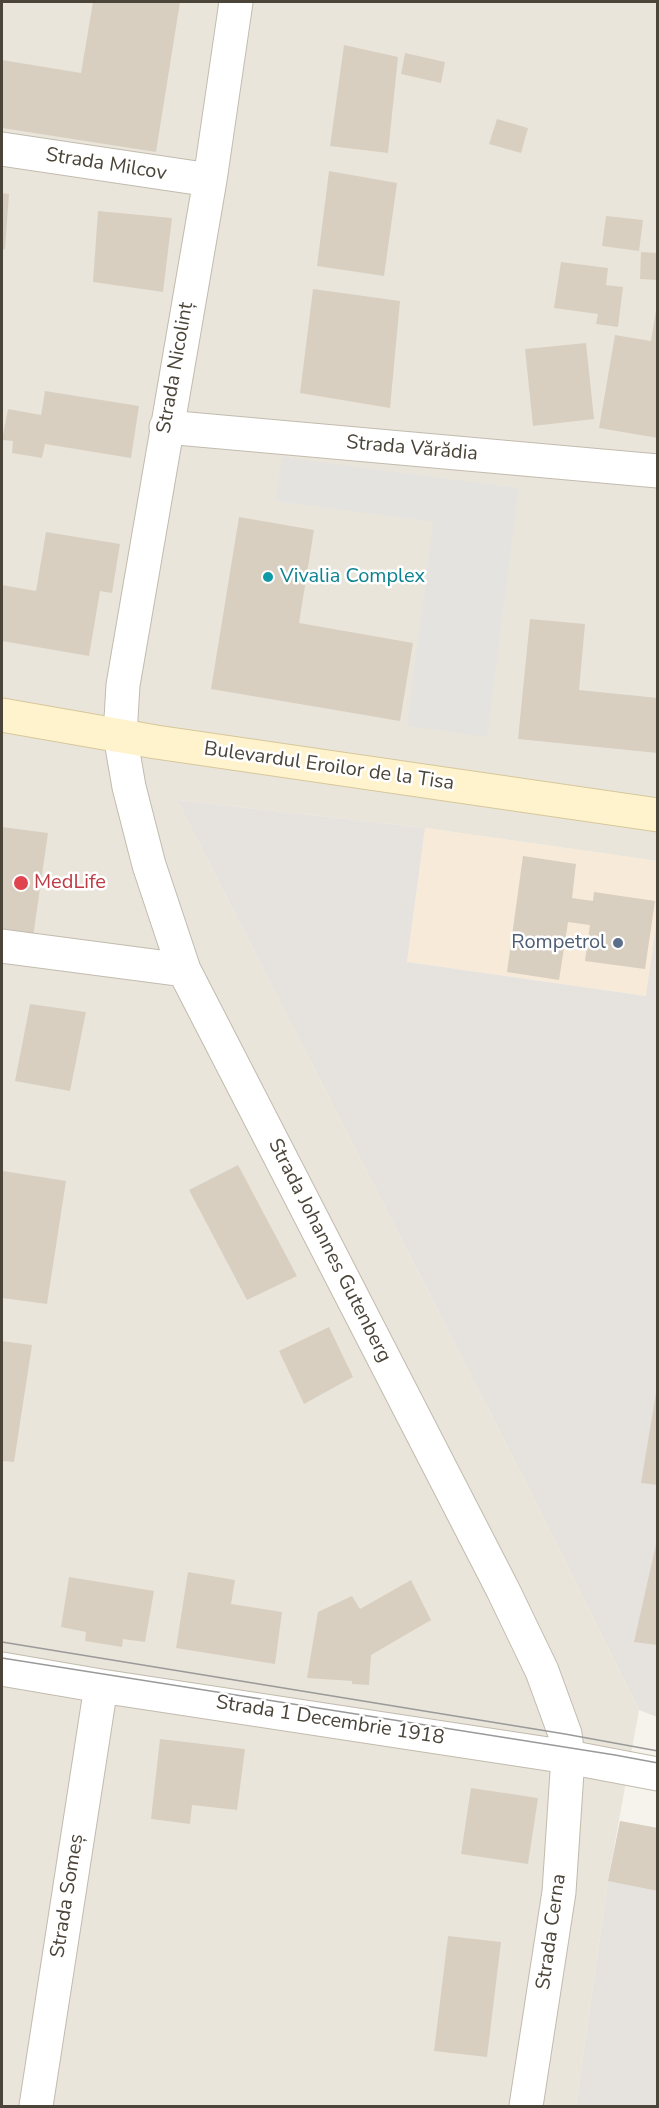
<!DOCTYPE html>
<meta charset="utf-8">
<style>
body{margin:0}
#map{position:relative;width:659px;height:2108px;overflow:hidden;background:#f6f3ec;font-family:"Nunito Sans",sans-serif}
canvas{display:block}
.frame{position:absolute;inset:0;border:3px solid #4b4439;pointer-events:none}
</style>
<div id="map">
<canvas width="659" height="2108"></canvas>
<div class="frame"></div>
</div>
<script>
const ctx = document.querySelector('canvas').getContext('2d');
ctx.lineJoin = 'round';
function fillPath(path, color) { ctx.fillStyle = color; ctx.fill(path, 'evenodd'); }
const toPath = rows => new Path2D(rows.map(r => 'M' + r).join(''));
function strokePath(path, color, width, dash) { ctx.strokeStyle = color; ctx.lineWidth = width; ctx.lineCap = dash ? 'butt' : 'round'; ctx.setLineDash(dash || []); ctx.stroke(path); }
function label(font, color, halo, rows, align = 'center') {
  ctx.font = font + ' "Nunito Sans",sans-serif'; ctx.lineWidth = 5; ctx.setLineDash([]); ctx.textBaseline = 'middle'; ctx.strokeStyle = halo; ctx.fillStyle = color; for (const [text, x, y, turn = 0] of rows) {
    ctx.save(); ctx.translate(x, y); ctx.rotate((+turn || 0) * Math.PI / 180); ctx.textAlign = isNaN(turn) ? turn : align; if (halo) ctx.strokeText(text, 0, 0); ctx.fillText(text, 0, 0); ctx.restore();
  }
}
fillPath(toPath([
 [2,2,657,2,657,861,425,828,177,800,525,1481,639,1710,608,1881,576,2106,2,2106]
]), '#eae5da');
fillPath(toPath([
 [425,828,657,861,657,918,647,996,407,962]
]), '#f7ead8');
fillPath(toPath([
 [177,800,425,828,407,962,646,996,657,918,657,1717,639,1710,525,1481],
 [620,1821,657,1828,657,2106,576,2106,608,1881]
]), '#e6e2dd');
fillPath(toPath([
 [282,457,519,488,487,737,407,726,433,522,276,501]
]), '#e5e3e0');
fillPath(toPath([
 [93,2,180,2,156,152,2,128,2,60,81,73],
 [344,45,398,57,388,153,330,146],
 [405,53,445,62,441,83,401,74],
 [497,119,528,128,521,153,489,144],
 [329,171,397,183,384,276,317,266],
 [2,193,9,194,5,249,2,250],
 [98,211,172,218,163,292,93,282],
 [606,216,643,220,639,251,602,246],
 [641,252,658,253,658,280,640,279],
 [561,262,608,268,606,285,623,287,618,327,596,324,598,314,554,308],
 [313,289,400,301,390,408,300,393],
 [656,310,658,438,599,428,615,335,651,341],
 [586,343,594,419,533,426,525,349],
 [45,391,139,406,131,458,45,444,42,458,12,453,13,441,2,440,8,409,41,415],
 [239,517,314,530,299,623,413,643,400,721,211,689],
 [46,532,120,544,112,593,100,591,89,656,2,641,2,585,36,591],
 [530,619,585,624,579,690,658,698,658,753,518,739],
 [2,827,48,833,33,937,2,933],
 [523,856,576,864,572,898,593,901,594,892,655,901,645,969,585,961,590,925,568,922,559,980,507,972],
 [30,1004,86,1012,70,1091,15,1081],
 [238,1165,297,1276,247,1300,189,1190],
 [3,1171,66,1181,47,1304,2,1298,2,1180],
 [329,1327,353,1377,304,1404,279,1351],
 [2,1341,32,1345,14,1462,2,1461],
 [656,1393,658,1393,658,1485,641,1483],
 [657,1540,658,1540,658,1645,634,1642],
 [188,1572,235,1580,231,1604,282,1612,275,1664,176,1648],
 [69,1577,154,1591,145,1642,123,1639,122,1647,85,1641,86,1632,61,1627],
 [411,1580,431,1620,371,1655,369,1685,352,1684,352,1681,307,1678,318,1612,352,1596,360,1609],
 [160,1739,245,1749,237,1810,192,1805,190,1824,151,1819],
 [471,1788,538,1798,528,1864,461,1854],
 [620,1821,658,1828,658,1891,608,1881],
 [448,1936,501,1942,487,2057,434,2051]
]), '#d8cfc1');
const street = toPath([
 [236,2,210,180,123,685,120,735,129,787,149,865,184,970,503,1590,542,1671,565,1734,568,1757,559,1892,526,2106],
 [2,149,210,180],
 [166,427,658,471],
 [2,946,184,970],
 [2,1669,101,1686,568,1757,658,1774],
 [36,2106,101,1686]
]);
const secondary = toPath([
 [2,715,156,742,658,815]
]);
strokePath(street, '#c2bbae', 35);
strokePath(secondary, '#d6c79b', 35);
strokePath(street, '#fff', 33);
strokePath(secondary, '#fff3cd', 33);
strokePath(toPath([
 [2,1642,565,1734,658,1751],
 [2,1658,615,1755,658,1763]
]), '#9a9a9a', 1.5);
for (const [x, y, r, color] of [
 [268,577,6,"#0f9aa8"],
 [21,883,8,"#e0444e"],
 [618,943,6,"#5c6f8a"]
]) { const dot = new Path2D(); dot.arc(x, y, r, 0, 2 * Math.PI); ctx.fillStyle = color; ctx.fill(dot); strokePath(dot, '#fff', 2); }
label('20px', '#4b4439', '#fff', [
 ["Strada Milcov",106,165,9],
 ["Strada Nicolinț",176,368,-80],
 ["Strada Vărădia",412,449,5],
 ["Bulevardul Eroilor de la Tisa",329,767,8],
 ["Strada Johannes Gutenberg",329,1251,63],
 ["Strada 1 Decembrie 1918",330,1721,9],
 ["Strada Someș",68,1896,-81],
 ["Strada Cerna",552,1932,-82]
]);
label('20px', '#0d838f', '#fff', [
 ["Vivalia Complex",280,577]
], 'left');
label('20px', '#be3a42', '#fff', [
 ["MedLife",34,883]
], 'left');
label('20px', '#4e5e75', '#fff', [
 ["Rompetrol",606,943]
], 'right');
</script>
